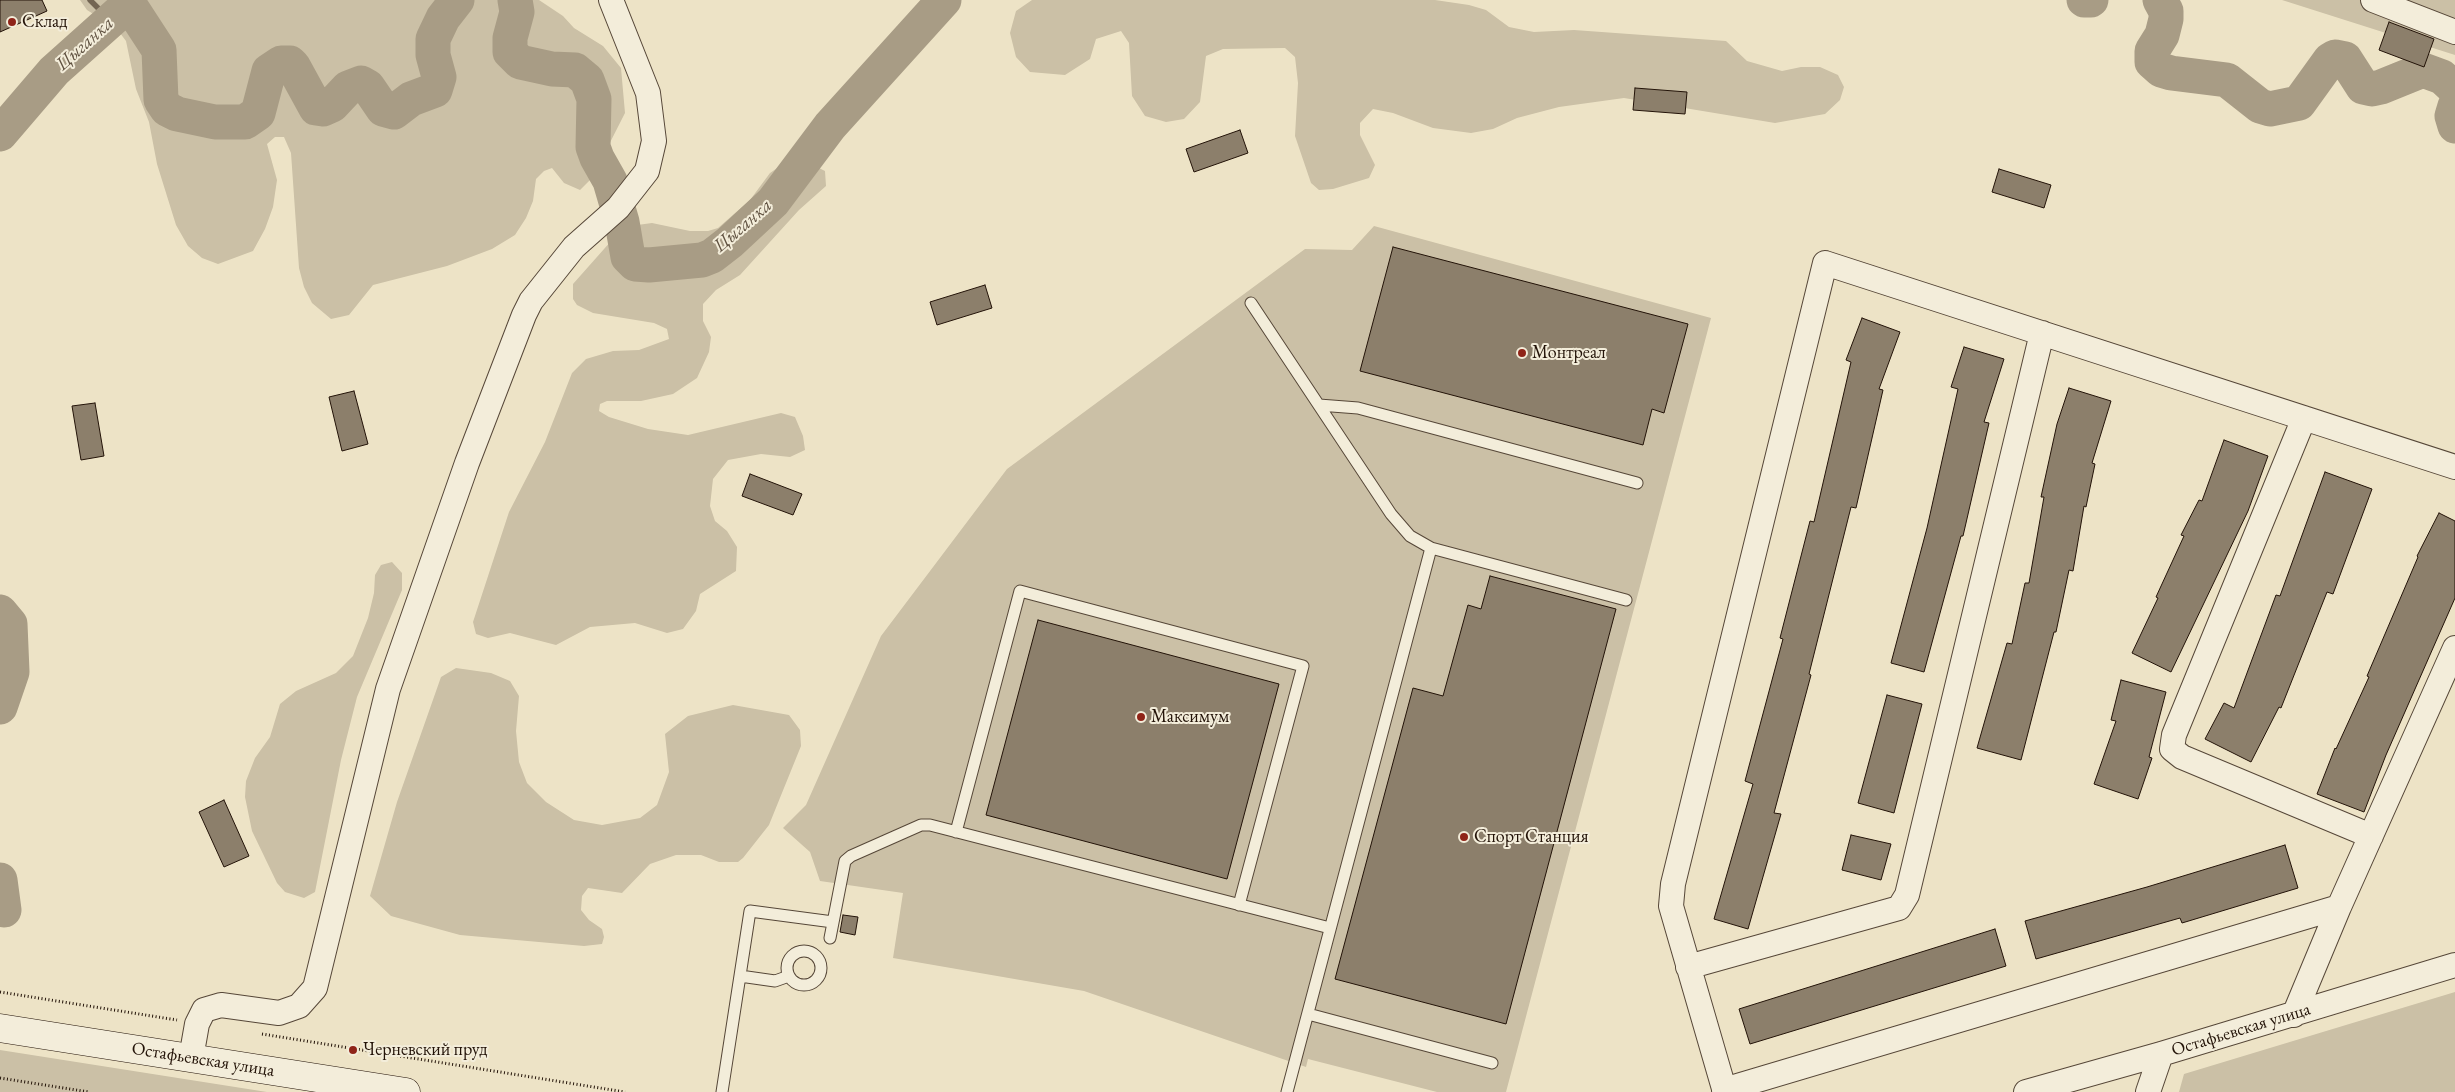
<!DOCTYPE html>
<meta charset="utf-8">
<style>
body{margin:0}
canvas{display:block;background:#ede3c6}
</style>
<canvas width="2455" height="1092"></canvas>
<script>
const ctx = document.querySelector('canvas').getContext('2d');
ctx.lineJoin = 'round';
function fillPath(path, color) { ctx.fillStyle = color; ctx.fill(path, 'evenodd'); }
const toPath = rows => new Path2D(rows.map(r => 'M' + r).join(''));
function strokePath(path, color, width, dash) { ctx.strokeStyle = color; ctx.lineWidth = width; ctx.lineCap = dash ? 'butt' : 'round'; ctx.setLineDash(dash || []); ctx.stroke(path); }
function label(font, color, halo, rows, align = 'center') {
  ctx.font = font + ' "EB Garamond",serif'; ctx.lineWidth = 4; ctx.setLineDash([]); ctx.textBaseline = 'middle'; ctx.strokeStyle = halo; ctx.fillStyle = color; for (const [text, x, y, turn = 0] of rows) {
    ctx.save(); ctx.translate(x, y); ctx.rotate((+turn || 0) * Math.PI / 180); ctx.textAlign = isNaN(turn) ? turn : align; if (halo) ctx.strokeText(text, 0, 0); ctx.fillText(text, 0, 0); ctx.restore();
  }
}
fillPath(toPath([
 [80,0,539,0,563,16,574,28,603,46,621,68,625,113,592,178,580,190,564,183,552,168,544,171,536,179,533,201,526,218,515,235,492,249,447,266,373,285,349,315,331,319,312,303,304,287,299,268,291,153,284,137,275,137,267,144,277,180,273,207,265,229,253,251,218,264,202,258,188,246,176,225,157,164,149,122,136,89,126,41,117,29,87,10],
 [1032,0,1435,0,1469,5,1486,10,1509,27,1534,32,1574,30,1726,41,1747,61,1782,71,1801,67,1820,67,1838,75,1844,87,1840,100,1825,114,1775,123,1624,98,1559,107,1517,118,1493,129,1471,133,1433,128,1393,113,1373,109,1360,123,1360,135,1375,165,1369,178,1333,189,1319,190,1311,183,1295,136,1298,83,1295,57,1285,48,1223,49,1206,56,1200,102,1184,119,1166,122,1145,116,1132,96,1129,43,1121,31,1096,39,1090,59,1065,75,1030,72,1016,57,1010,33,1016,11],
 [2282,0,2455,0,2455,55],
 [786,162,815,166,825,171,826,186,799,210,740,275,716,290,703,304,703,321,711,337,709,352,697,378,673,394,641,401,607,401,600,404,599,411,609,417,648,429,688,435,781,413,795,417,803,436,805,450,790,457,761,454,728,460,713,479,710,506,715,521,727,531,737,547,736,571,700,594,696,611,683,629,667,633,635,623,590,627,556,645,510,633,488,638,476,634,473,622,509,512,545,442,572,373,586,359,613,351,639,350,669,339,667,329,654,323,593,313,577,305,573,299,573,284,612,240,630,226,652,223,690,231,708,231,718,228,750,200,770,173],
 [1374,226,1711,318,1506,1092,1437,1092,1308,1059,1306,1067,1084,991,893,958,903,893,820,881,810,852,783,828,806,805,881,636,1007,469,1305,249,1352,250],
 [392,562,402,573,402,590,357,697,341,760,315,892,304,898,285,892,277,883,252,831,245,797,246,781,255,758,270,737,280,704,296,691,336,673,353,656,368,618,374,593,375,575,381,565],
 [456,668,491,673,510,681,519,696,516,731,519,762,527,783,546,802,574,820,602,825,640,818,657,805,669,772,665,734,688,716,733,705,789,715,800,730,801,746,769,825,743,858,738,862,719,862,701,855,676,855,650,864,622,893,588,888,582,896,581,910,589,920,602,929,604,937,602,944,584,946,460,935,391,916,370,896,397,802,441,677],
 [2455,992,2455,1092,2179,1092,2184,1074],
 [0,1050,267,1092,0,1092]
]), '#cbc0a6');
strokePath(toPath([
 [90,0,110,20]
]), '#736553', 5.5);
strokePath(toPath([
 [515,0,517,12,510,38,510,52,520,62,552,69,575,70,587,80,594,99,593,147,597,158,610,181,622,222,628,257,635,264,649,265,702,260,712,256,730,242,773,202,830,126,944,0],
 [2084,0,2091,0],
 [2160,0,2166,11,2166,19,2162,35,2152,51,2152,62,2161,70,2171,73,2227,80,2260,106,2270,109,2299,103,2330,60,2335,57,2345,59,2363,87,2372,89,2381,87,2423,70,2442,77,2455,89],
 [2455,106,2452,116,2455,126],
 [0,134,54,71,129,4,159,50,161,100,167,109,177,114,215,122,245,122,258,113,269,71,281,63,290,63,293,66,316,108,323,109,332,105,348,88,361,83,368,87,383,109,394,112,411,99,435,90,439,77,433,55,433,39,443,18,457,0],
 [0,612,10,624,12,672,0,707],
 [0,880,4,910]
]), '#a89c85', 35);
const building = toPath([
 [0,0,42,0,47,11,0,32,0,0],
 [2389,22,2434,39,2424,67,2379,50,2389,22],
 [1635,88,1687,92,1685,114,1633,110,1635,88],
 [1240,130,1248,153,1194,172,1186,149,1240,130],
 [1999,169,2051,185,2044,208,1992,192,1999,169],
 [1393,247,1688,324,1664,413,1652,409,1643,445,1360,371,1393,247],
 [985,285,992,308,937,325,930,302,985,285],
 [1862,318,1900,332,1879,389,1883,390,1856,508,1851,507,1809,674,1811,675,1774,813,1781,814,1748,929,1714,919,1753,784,1745,781,1783,639,1780,638,1810,521,1814,522,1851,362,1846,360,1862,318],
 [1964,347,2004,359,1984,422,1989,423,1963,536,1961,536,1924,672,1891,663,1927,528,1958,389,1951,387,1964,347],
 [2069,388,2111,401,2092,463,2095,464,2086,507,2084,506,2073,571,2069,570,2056,632,2054,632,2021,760,1977,748,2007,643,2012,644,2025,583,2029,583,2044,497,2041,497,2057,424,2069,388],
 [354,391,368,444,342,451,329,397,354,391],
 [95,403,104,456,81,460,72,406,95,403],
 [2224,440,2268,456,2248,511,2171,672,2132,653,2158,598,2156,597,2184,536,2181,535,2199,500,2202,501,2224,440],
 [2325,472,2372,489,2333,594,2327,592,2281,708,2279,707,2251,762,2205,739,2224,703,2234,708,2276,595,2280,596,2325,472],
 [750,474,802,494,793,515,742,496,750,474],
 [2439,513,2455,521,2455,598,2386,755,2364,812,2317,794,2335,748,2336,749,2369,677,2367,676,2418,557,2417,556,2439,513],
 [1490,576,1616,609,1506,1024,1335,979,1413,688,1443,696,1468,605,1481,609,1490,576],
 [1038,620,1279,684,1227,879,986,815,1038,620],
 [2121,680,2166,692,2149,757,2152,758,2138,799,2094,784,2116,721,2111,720,2121,680],
 [1887,695,1922,704,1894,813,1858,803,1887,695],
 [224,800,249,856,224,867,199,812,224,800],
 [1851,835,1891,844,1881,880,1842,870,1851,835],
 [2285,845,2298,888,2182,923,2180,918,2036,959,2025,921,2147,887,2285,845],
 [843,915,858,917,855,935,840,932,843,915],
 [1995,929,2006,966,1750,1044,1739,1009,1995,929]
]);
fillPath(building, '#8c7f6b');
strokePath(building, '#231308', 1);
const lane = toPath([
 [1251,303,1391,514,1410,536,1431,548,1626,600],
 [1319,405,1358,408,1637,483],
 [956,832,1020,591,1303,666,1239,905],
 [830,938,845,861,851,856,921,825,930,825,1330,928],
 '787 968a17 17 0 1 1 34 0a17 17 0 1 1-34 0Z',
 [740,976,775,981,789,976],
 [1308,1014,1492,1063],
 [722,1092,750,911,833,922],
 [1287,1092,1431,548]
]);
const street = toPath([
 [2373,0,2455,32],
 [2304,418,2174,735,2172,749,2182,757,2371,836],
 [1688,967,1899,908,1907,895,2042,333],
 [2294,1015,2339,907,2455,648],
 [191,1058,197,1024,204,1010,221,1005,279,1013,299,1006,315,988,388,689,467,463,524,315,531,301,574,247,618,208,647,171,654,141,648,93,611,0],
 [1724,1090,2339,907],
 [1725,1092,1671,906,1673,884,1825,263,2455,467],
 [2026,1092,2161,1054,2455,965],
 [2148,1092,2161,1054]
]);
const secondary = toPath([
 [0,1028,406,1092]
]);
strokePath(lane, '#564738', 13);
strokePath(street, '#564738', 26);
strokePath(secondary, '#231308', 29);
strokePath(toPath([
 [0,992,177,1020],
 [262,1034,625,1092],
 [0,1078,89,1092]
]), '#231308', 3, [1, 2.5]);
strokePath(lane, '#f3edda', 11);
strokePath(street, '#f3edda', 24);
strokePath(secondary, '#f3edda', 28);
for (const [x, y, r, color] of [
 [12,22,5,"#8f2418"],
 [1522,353,5,"#8f2418"],
 [1141,717,5,"#8f2418"],
 [1464,837,5,"#8f2418"],
 [353,1050,5,"#8f2418"]
]) { const dot = new Path2D(); dot.arc(x, y, r, 0, 2 * Math.PI); ctx.fillStyle = color; ctx.fill(dot); strokePath(dot, '#f3edda', 2); }
label('18px', '#231308', '#f3edda', [
 ["Склад",22,22],
 ["Монтреал",1532,353],
 ["Максимум",1151,717],
 ["Спорт Станция",1474,837],
 ["Черневский пруд",363,1050]
], 'left');
label('18px', '#231308', '#f3edda', [
 ["Остафьевская улица",2241,1030,-17],
 ["Остафьевская улица",203,1060,9]
]);
label('italic 19px', '#5f5140', '#f3edda', [
 ["Цыганка",85,44,-42],
 ["Цыганка",743,226,-41]
]);
</script>
